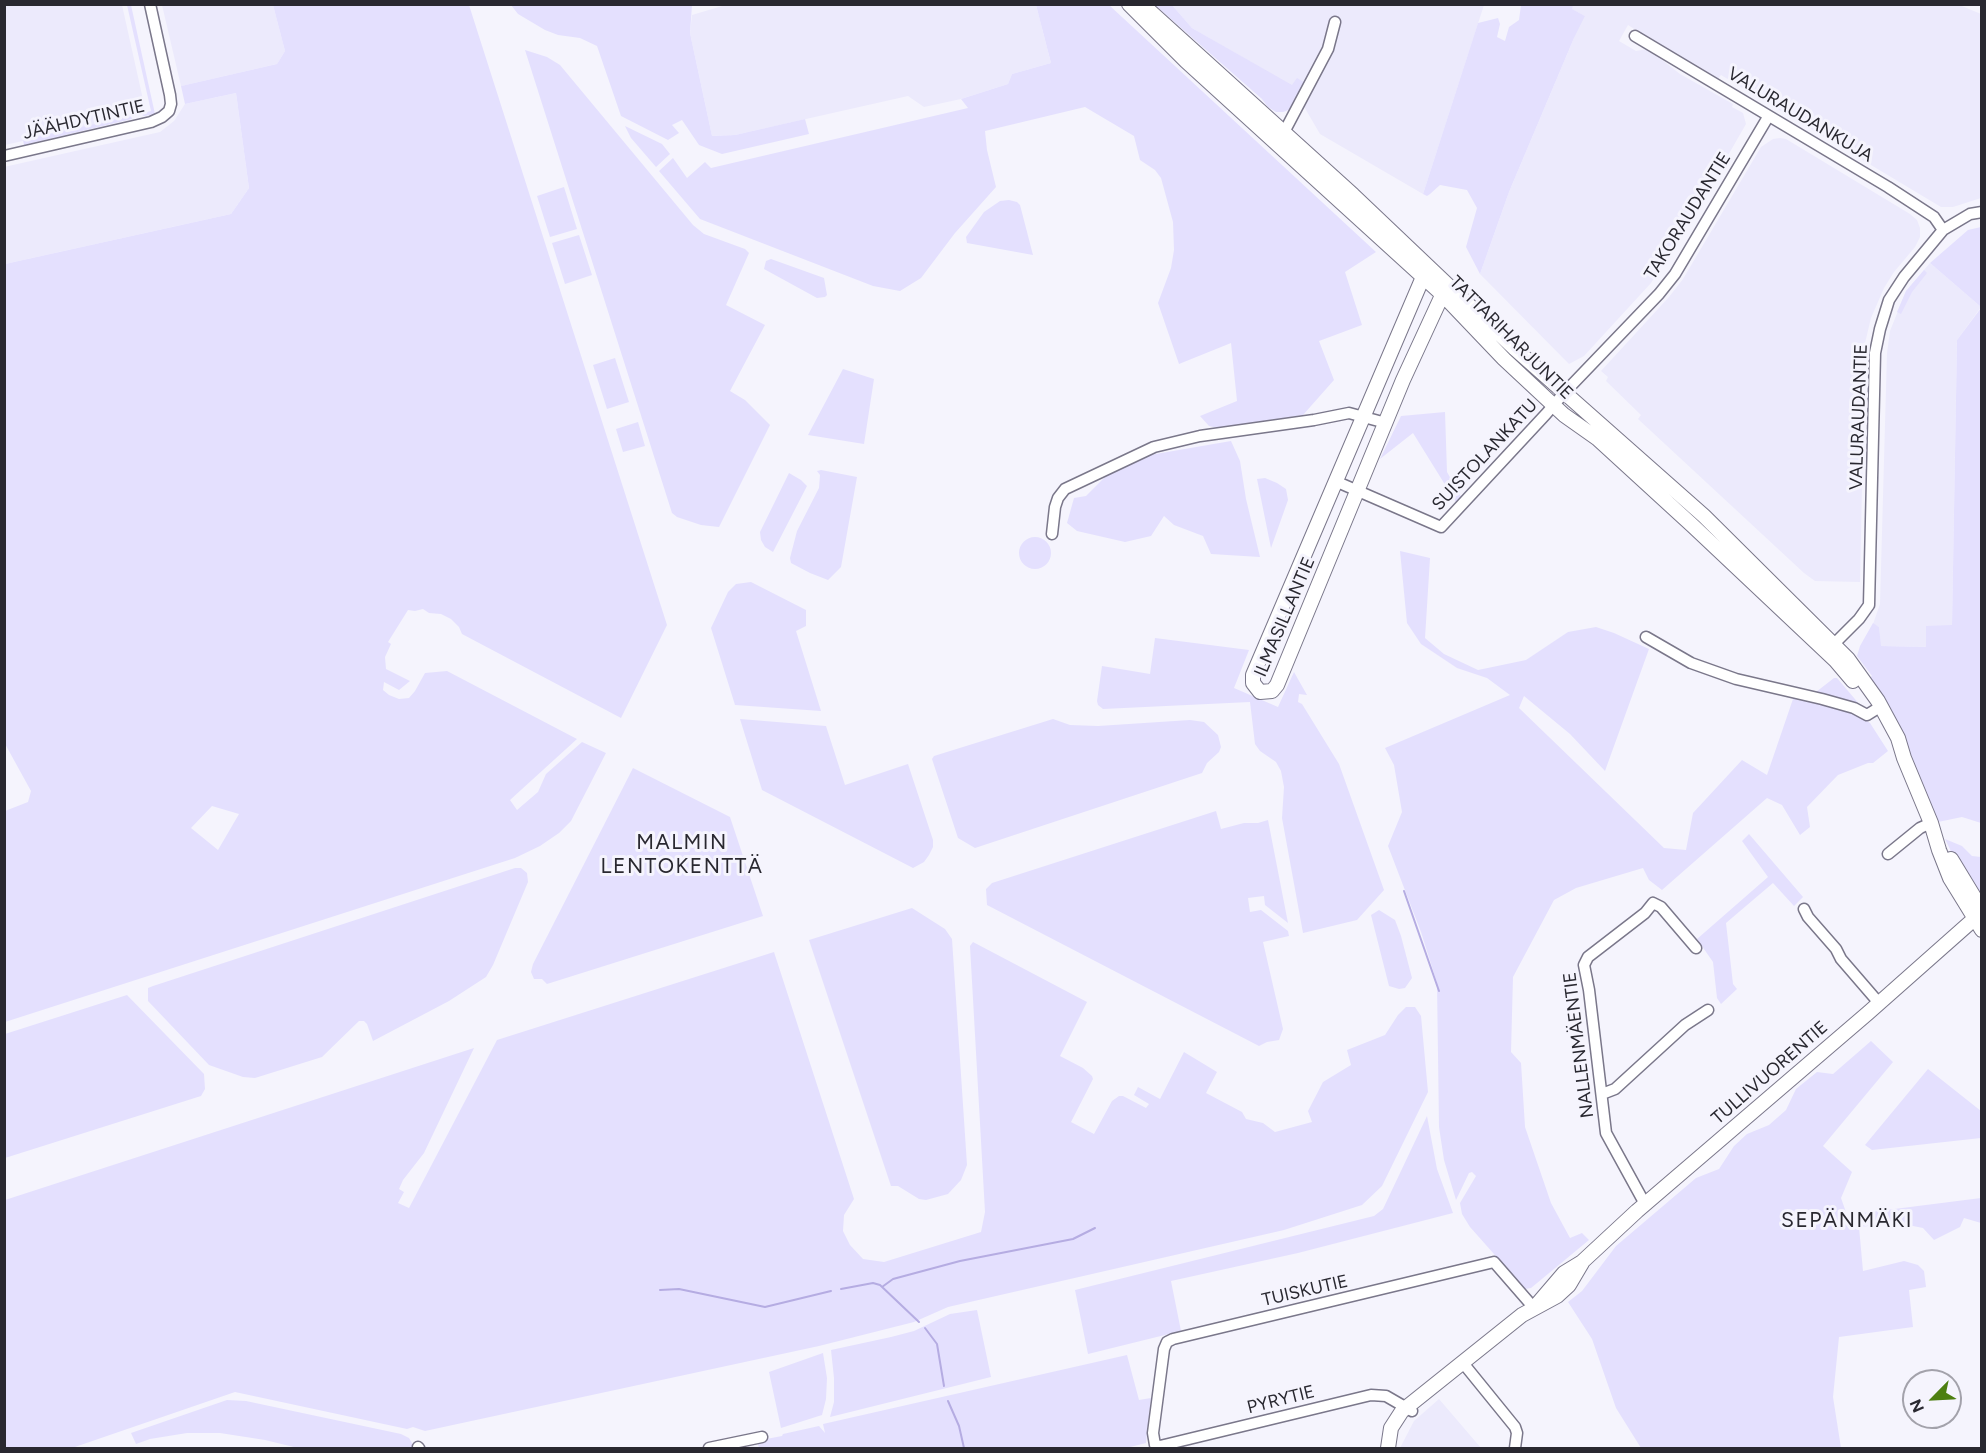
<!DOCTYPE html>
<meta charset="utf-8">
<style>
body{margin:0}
#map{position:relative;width:1986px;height:1453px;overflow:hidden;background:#f5f4fd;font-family:Figtree,sans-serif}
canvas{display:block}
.frame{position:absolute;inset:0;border:6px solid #292830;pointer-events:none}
.north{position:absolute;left:1902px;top:1369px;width:60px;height:60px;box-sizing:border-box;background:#f5f4fd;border:2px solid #a3a2ab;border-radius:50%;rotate:246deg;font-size:16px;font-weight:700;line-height:24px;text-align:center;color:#292830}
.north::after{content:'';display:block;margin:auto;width:21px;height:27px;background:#4d7f11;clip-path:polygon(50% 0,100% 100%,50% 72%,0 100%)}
</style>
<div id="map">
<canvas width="1986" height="1453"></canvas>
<div class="frame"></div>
<div class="north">N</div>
</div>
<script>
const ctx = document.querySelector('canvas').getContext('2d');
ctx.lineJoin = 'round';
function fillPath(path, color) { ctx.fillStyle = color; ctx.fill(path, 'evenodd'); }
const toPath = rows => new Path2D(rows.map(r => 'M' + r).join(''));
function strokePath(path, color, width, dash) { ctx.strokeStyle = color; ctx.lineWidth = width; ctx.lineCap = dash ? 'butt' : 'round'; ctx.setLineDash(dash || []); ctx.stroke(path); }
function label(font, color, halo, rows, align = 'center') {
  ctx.font = font + ' Figtree,sans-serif'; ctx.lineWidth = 6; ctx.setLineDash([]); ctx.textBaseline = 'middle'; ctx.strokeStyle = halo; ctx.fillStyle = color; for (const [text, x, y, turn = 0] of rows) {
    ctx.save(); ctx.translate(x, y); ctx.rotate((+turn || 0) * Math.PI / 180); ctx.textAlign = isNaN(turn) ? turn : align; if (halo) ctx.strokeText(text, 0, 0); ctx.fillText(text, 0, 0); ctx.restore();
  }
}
fillPath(toPath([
 [729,4,1036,5,1051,63,1012,74,1008,84,961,99,924,107,908,96,735,135,712,136,690,33,692,15],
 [1957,4,1981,14,1981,198,1953,207,1941,207,1721,75,1717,80,1628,25,1619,41,1636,51,1648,49,1680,74,1733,104,1732,107,1743,113,1746,124,1715,178,1651,283,1584,356,1569,364,1480,274,1509,192,1574,38,1585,16,1571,9,1573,5],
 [4,5,122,5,146,113,5,145],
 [162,5,273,5,285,51,277,64,181,86],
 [1172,5,1484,5,1423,194,1320,134,1292,86,1192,28],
 [236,93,249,188,231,214,5,264,4,167,160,132,174,121,185,104],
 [1780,138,1786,139,1910,214,1917,220,1920,228,1920,237,1915,247,1894,272,1884,288,1871,318,1865,343,1860,582,1815,581,1804,573,1638,419,1641,415,1606,381,1608,377,1601,371,1669,297,1683,279,1761,147,1773,139],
 [1930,263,1981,307,1957,340,1952,625,1927,647,1880,646,1879,627,1873,624,1880,604,1887,353,1890,331,1906,291],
 [1439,1399,1481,1448,1400,1448,1414,1421]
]), '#eceafc');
fillPath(toPath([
 [127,5,131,5,155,114,144,116,140,114,151,111],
 [273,5,469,5,667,625,621,718,462,634,459,627,451,619,441,614,429,613,423,609,415,611,408,610,388,642,391,644,385,657,386,669,410,681,399,690,384,682,383,690,389,695,399,699,409,698,415,691,425,673,447,671,577,739,510,800,517,810,538,792,546,774,582,742,606,753,571,821,559,833,540,846,515,858,5,1022,5,811,28,802,31,791,4,742,5,264,231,214,249,188,236,93,185,104,181,86,277,64,285,51],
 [212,806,239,814,218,850,191,828],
 [511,5,692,5,690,33,712,136,735,135,805,119,809,134,722,154,699,145,682,120,672,125,679,133,668,140,621,116,597,46,580,38,558,35,545,30,518,14],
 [1036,5,1109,5,1376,252,1345,272,1362,325,1319,341,1334,380,1303,415,1218,428,1209,426,1200,416,1237,401,1231,343,1179,364,1158,303,1171,268,1174,250,1173,222,1161,178,1155,170,1140,160,1134,136,1085,107,985,131,987,150,996,187,955,233,921,278,900,291,873,286,700,219,659,171,673,158,687,178,705,162,711,168,968,108,961,99,1008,84,1012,74,1051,63],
 [1155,5,1172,5,1192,28,1292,85,1297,78,1305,83,1291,109,1283,112,1276,112,1268,107,1262,99],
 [1521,5,1573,5,1572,9,1585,16,1574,38,1509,192,1480,274,1466,247,1477,208,1467,190,1440,185,1430,194,1427,196,1423,194,1478,23,1498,18,1500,24,1497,37,1505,41,1509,27,1519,20],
 [525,50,547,57,560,65,693,225,704,234,745,249,749,253,726,305,765,325,730,391,745,400,770,425,719,527,701,525,677,517,672,513],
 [131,116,132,119,24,145,23,140],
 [625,126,662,144,670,154,656,167,631,138],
 [564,187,577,229,550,237,537,196],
 [1009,200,1017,202,1020,205,1033,255,967,243,966,237,984,212,1000,201],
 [1981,227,1982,227,1981,307,1930,263,1968,230],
 [579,235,592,275,565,284,552,243],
 [771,259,824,278,827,295,825,297,817,298,764,269,766,261],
 [1924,270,1927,273,1912,292,1901,314,1897,312,1906,291],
 [1981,308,1981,823,1962,817,1938,822,1866,681,1872,676,1857,656,1860,646,1873,623,1879,627,1881,646,1926,647,1926,626,1952,625,1957,340],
 [615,358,629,402,607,409,593,365],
 [843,369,874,379,864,444,808,435],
 [1445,412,1447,472,1464,502,1457,504,1413,433,1380,459,1401,416],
 [638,422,645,446,623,452,616,429],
 [1231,441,1240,461,1246,499,1260,557,1211,554,1203,536,1174,525,1164,516,1151,536,1125,542,1077,531,1067,523,1074,498,1086,496,1111,471,1150,455],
 [821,470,857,477,841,567,828,580,810,573,791,563,790,558,797,531,819,488,820,475,817,471],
 [789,473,801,480,807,486,773,552,765,547,761,540,760,532],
 [1265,478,1277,483,1286,489,1288,500,1271,548,1257,479],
 '1019 553a16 16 0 1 1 32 0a16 16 0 1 1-32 0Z',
 [1400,551,1430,558,1425,638,1444,654,1478,670,1526,660,1568,632,1596,627,1614,633,1649,649,1605,771,1570,734,1524,696,1519,708,1664,848,1686,850,1693,813,1742,760,1767,775,1793,699,1809,699,1850,709,1870,723,1888,751,1873,763,1868,763,1838,775,1807,807,1810,827,1800,835,1782,805,1767,798,1662,890,1649,880,1643,868,1576,888,1554,900,1513,977,1511,1052,1521,1063,1525,1127,1551,1203,1570,1238,1582,1233,1589,1240,1531,1288,1525,1289,1470,1227,1462,1214,1460,1203,1476,1176,1472,1172,1469,1173,1456,1200,1444,1160,1439,1127,1437,983,1421,932,1388,846,1402,812,1394,765,1385,748,1510,695,1487,678,1457,668,1421,644,1407,623],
 [751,582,806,610,806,626,796,631,821,711,735,705,711,628,728,592,736,584],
 [1155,638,1249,650,1234,688,1278,707,1294,672,1307,695,1299,694,1298,702,1302,704,1339,764,1384,890,1357,920,1303,933,1282,818,1284,787,1281,771,1276,762,1260,751,1255,744,1250,702,1103,709,1098,705,1097,701,1102,666,1150,674],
 [1834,678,1837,678,1860,705,1816,692],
 [740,719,826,726,845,785,908,764,933,840,933,847,929,855,924,862,913,868,762,790],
 [1053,719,1070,725,1098,726,1190,720,1204,722,1218,735,1221,747,1219,752,1207,763,1202,773,975,848,958,838,932,759,934,756],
 [633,768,730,817,763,916,547,984,542,979,534,979,531,972,533,964],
 [1216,811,1221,829,1244,823,1258,823,1268,820,1288,923,1265,905,1264,896,1248,898,1250,912,1261,910,1288,931,1289,936,1263,942,1283,1029,1279,1040,1267,1042,1259,1046,987,905,986,889,992,883],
 [1749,834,1803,897,1794,906,1773,883,1726,923,1733,984,1737,989,1721,1004,1717,998,1713,962,1697,939,1768,877,1742,841],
 [1945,839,1962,846,1972,856,1981,857,1981,905,1962,874],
 [515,868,521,868,527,873,528,882,493,965,486,977,449,1001,373,1041,367,1024,364,1021,359,1021,322,1057,255,1078,243,1077,209,1065,148,1001,148,988,153,986],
 [912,908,945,929,952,939,967,1165,961,1180,948,1194,926,1200,919,1199,898,1186,891,1186,809,940],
 [1379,910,1395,920,1401,936,1412,978,1405,988,1399,989,1389,986,1371,915],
 [973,942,1087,1002,1060,1056,1083,1068,1092,1076,1093,1079,1071,1122,1094,1134,1112,1101,1119,1096,1123,1096,1146,1108,1149,1104,1134,1095,1138,1087,1160,1099,1184,1052,1217,1072,1206,1093,1242,1112,1246,1119,1263,1123,1275,1132,1312,1122,1308,1111,1323,1082,1351,1065,1347,1050,1385,1035,1398,1015,1406,1007,1415,1007,1421,1016,1428,1092,1382,1186,1362,1205,1284,1230,948,1307,914,1322,819,1346,425,1431,413,1427,407,1429,235,1392,72,1448,5,1448,5,1200,474,1048,424,1153,403,1180,399,1189,404,1192,398,1203,409,1208,497,1040,774,952,854,1199,844,1215,843,1231,850,1245,863,1259,884,1262,981,1232,985,1212,970,946],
 [127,995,204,1074,205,1089,201,1096,5,1158,5,1034],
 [1871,1041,1893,1062,1823,1146,1852,1172,1841,1198,1847,1215,1981,1198,1981,1223,1964,1218,1960,1227,1934,1240,1923,1228,1898,1223,1859,1227,1863,1271,1904,1261,1918,1265,1924,1271,1926,1287,1909,1290,1913,1327,1839,1337,1833,1397,1841,1448,1641,1448,1616,1408,1592,1339,1568,1302,1582,1291,1616,1246,1696,1178,1719,1169,1734,1146,1747,1134,1769,1125,1786,1110,1796,1089,1817,1072,1833,1074],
 [1928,1069,1981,1111,1981,1138,1872,1150,1865,1145],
 [1427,1116,1437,1169,1453,1213,1298,1253,1171,1281,1181,1331,1088,1354,1075,1290,1374,1216,1383,1209],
 [977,1310,991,1377,830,1417,834,1402,834,1378,831,1350,891,1337,914,1331,950,1314],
 [823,1353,827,1378,826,1399,822,1415,781,1428,769,1372],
 [1127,1355,1139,1400,1151,1398,1146,1443,1126,1448,759,1448,758,1444,761,1440,782,1436,783,1434,819,1426,825,1433,823,1424],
 [227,1400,246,1401,401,1434,409,1438,415,1448,298,1448,265,1440,220,1433,187,1433,150,1439,136,1444,131,1433]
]), '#e4e0fe');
strokePath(toPath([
 [1404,891,1439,991],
 [882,1287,893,1279,960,1261,1073,1239,1095,1228],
 [841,1289,873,1283,880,1285,919,1322],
 [660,1290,679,1289,765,1307,831,1291],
 [925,1328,937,1344,944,1386],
 [948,1401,959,1426,964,1448]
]), '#b5ace2', 2);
const minor = toPath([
 [1635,36,1888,187,1934,217,1943,230],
 [1281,138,1328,49,1335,22],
 [4,156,151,122,162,117,169,111,171,104,170,95,150,4],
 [1335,481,1441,527,1546,414,1564,393,1659,294,1675,274,1768,117],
 [1052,534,1055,507,1058,498,1065,489,1154,447,1200,436,1314,420,1349,413,1386,423],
 [1646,637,1691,663,1736,679,1822,699,1854,708,1867,715,1875,710],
 [1830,648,1859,619,1869,605,1875,353,1880,329,1889,300,1904,277,1943,230,1970,214,1982,212],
 [1888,854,1920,828,1931,823],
 [1804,909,1808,917,1836,949,1841,959,1879,1003],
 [1602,1094,1615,1089,1685,1025,1708,1010],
 [1645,1204,1606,1133,1589,990,1584,965,1588,957,1645,913,1653,903,1661,907,1696,948],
 [1463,1363,1515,1427,1517,1433,1515,1448],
 [1412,1411,1386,1396,1371,1395,1160,1446,1155,1445,1153,1433,1164,1349,1167,1342,1173,1339,1494,1262,1534,1308],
 [418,1447,419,1448],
 [709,1448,762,1437]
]);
const major = toPath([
 [1129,4,1186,61,1442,294,1504,359,1564,415,1598,439,1693,526,1836,661,1853,681],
 [1142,4,1353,195,1514,348,1704,516,1848,659,1878,701,1898,738,1904,758,1931,823,1939,850,1950,878,1982,930],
 [1426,270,1253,675,1253,683,1260,692,1272,691,1277,685,1403,380,1445,289],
 [1951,859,1982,910],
 [1534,1308,1564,1273,1582,1262,1637,1211,1868,1013,1982,912],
 [1388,1448,1391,1428,1402,1411,1522,1315,1557,1296,1569,1285,1582,1263]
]);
strokePath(minor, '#7a778a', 13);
strokePath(major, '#7a778a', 16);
strokePath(minor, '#fff', 10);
strokePath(major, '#fff', 14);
label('18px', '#292830', '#f5f4fd', [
 ["VALURAUDANKUJA",1800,115,31],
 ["JÄÄHDYTINTIE",84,120,-13],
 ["TAKORAUDANTIE",1688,216,-58],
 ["TATTARIHARJUNTIE",1511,338,45],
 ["VALURAUDANTIE",1859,417,-88],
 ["SUISTOLANKATU",1485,455,-47],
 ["ILMASILLANTIE",1285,617,-67],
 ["NALLENMÄENTIE",1579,1045,-97],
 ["TULLIVUORENTIE",1770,1073,-41],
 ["TUISKUTIE",1305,1291,-13],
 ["PYRYTIE",1281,1400,-14]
]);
ctx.letterSpacing = '1.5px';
label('21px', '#292830', '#f5f4fd', [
 ["MALMIN",682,843],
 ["LENTOKENTTÄ",682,867],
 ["SEPÄNMÄKI",1847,1221]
]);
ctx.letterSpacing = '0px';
</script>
